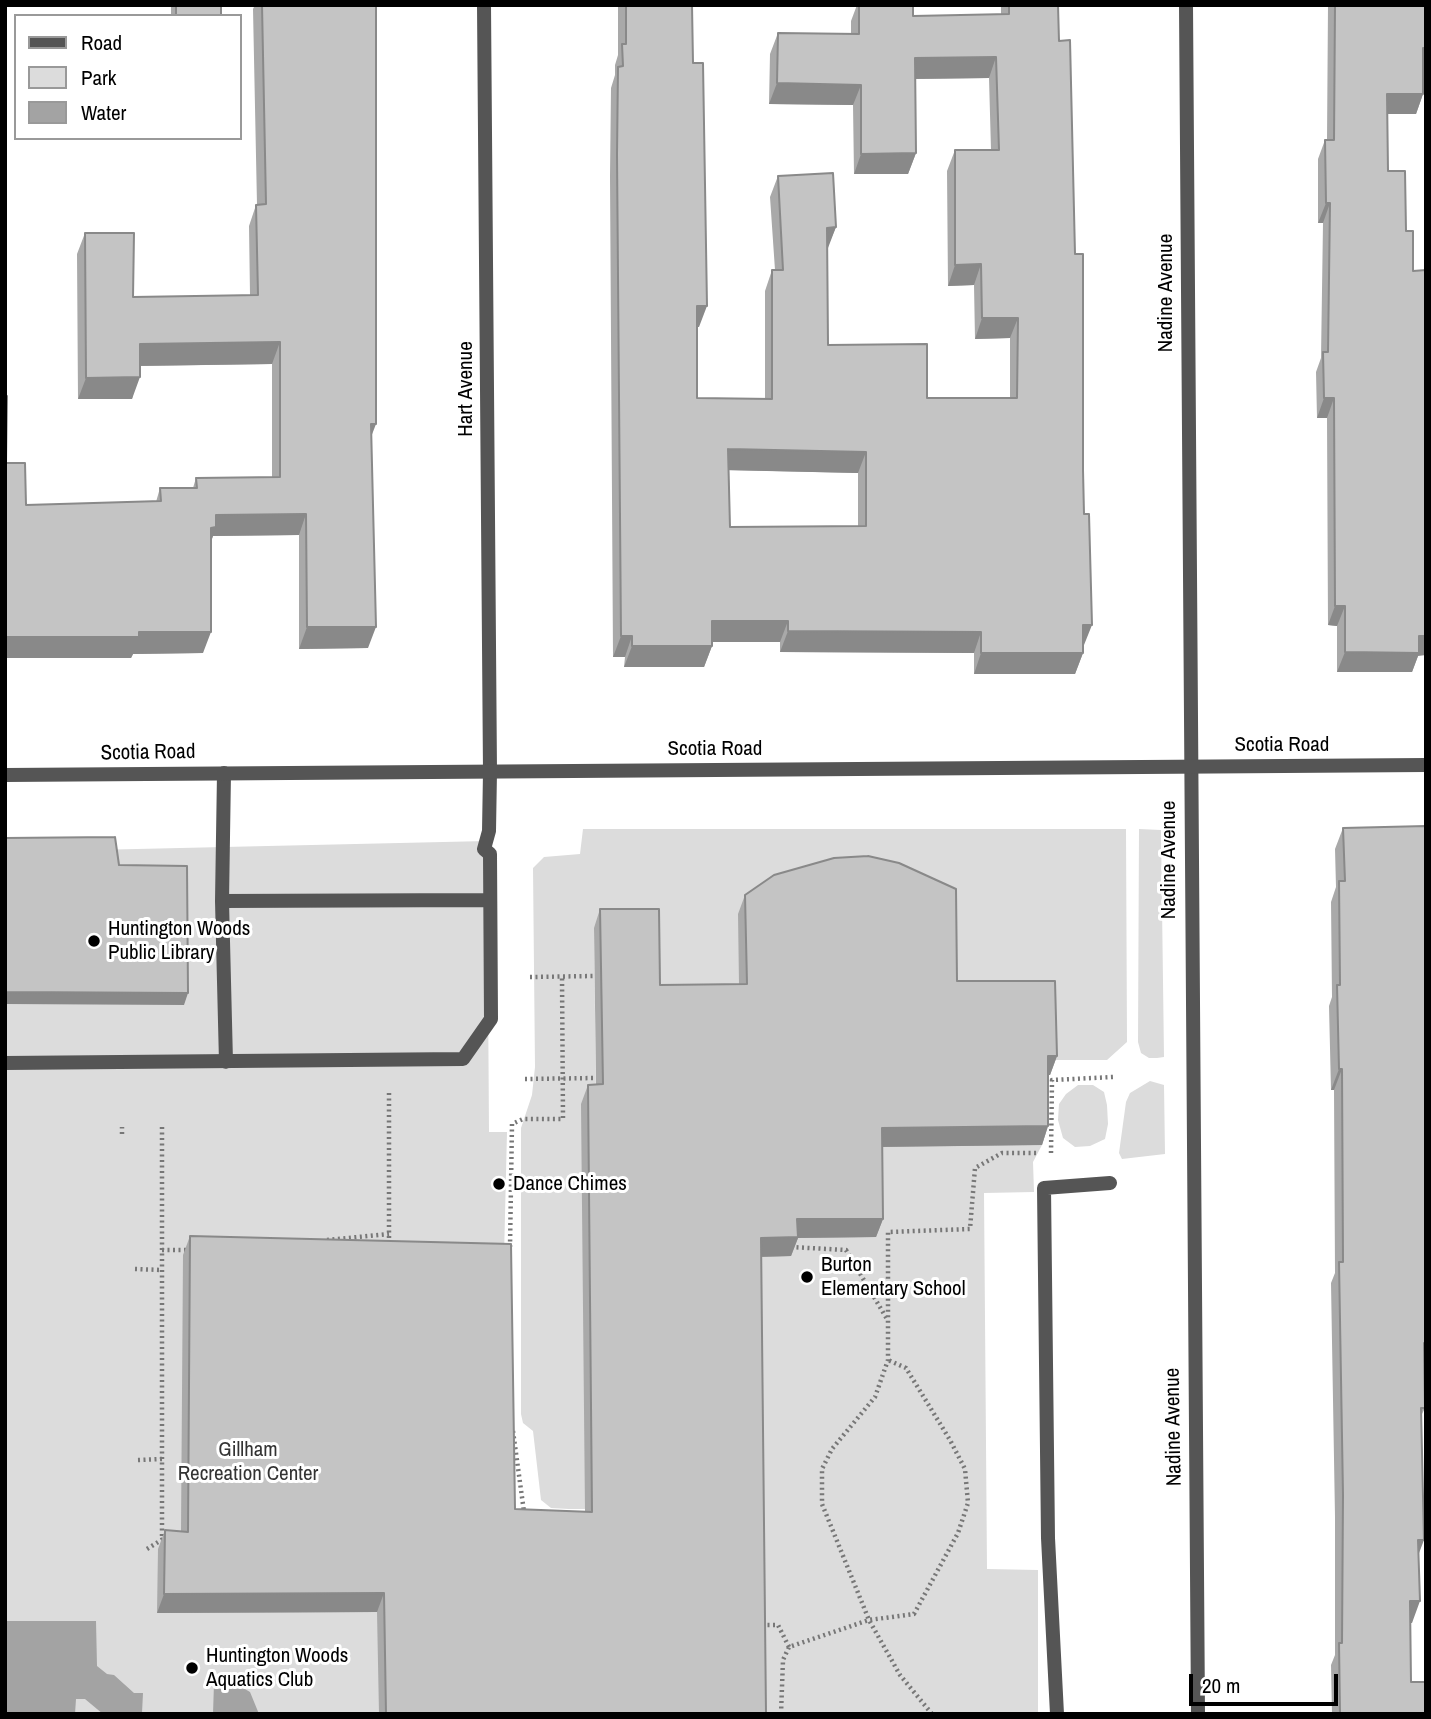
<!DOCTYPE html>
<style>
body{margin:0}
#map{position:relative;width:1431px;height:1719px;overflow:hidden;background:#fff;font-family:"Archivo Narrow",sans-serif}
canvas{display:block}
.frame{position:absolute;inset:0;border:7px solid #000;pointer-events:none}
.legend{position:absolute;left:14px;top:14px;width:228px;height:126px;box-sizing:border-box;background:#fff;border:2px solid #999;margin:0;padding:9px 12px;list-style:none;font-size:21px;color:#000}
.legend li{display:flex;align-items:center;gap:14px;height:35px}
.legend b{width:35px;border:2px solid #999}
.scale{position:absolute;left:1189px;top:1674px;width:149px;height:32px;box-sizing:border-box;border:4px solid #000;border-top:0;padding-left:9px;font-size:21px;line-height:24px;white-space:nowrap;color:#000;-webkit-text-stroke:5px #fff;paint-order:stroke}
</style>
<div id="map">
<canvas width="1431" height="1719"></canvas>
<div class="frame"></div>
<ul class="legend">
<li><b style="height:9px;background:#555"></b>Road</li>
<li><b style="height:19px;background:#dcdcdc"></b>Park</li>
<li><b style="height:19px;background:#a3a3a3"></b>Water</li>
</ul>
<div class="scale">20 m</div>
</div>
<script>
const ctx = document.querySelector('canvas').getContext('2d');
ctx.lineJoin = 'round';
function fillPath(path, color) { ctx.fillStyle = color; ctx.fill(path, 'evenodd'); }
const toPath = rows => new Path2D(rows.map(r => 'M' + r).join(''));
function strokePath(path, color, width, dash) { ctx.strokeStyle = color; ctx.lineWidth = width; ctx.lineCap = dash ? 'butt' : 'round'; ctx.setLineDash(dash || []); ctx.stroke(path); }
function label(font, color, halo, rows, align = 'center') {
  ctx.font = font + ' "Archivo Narrow",sans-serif'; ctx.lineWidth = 6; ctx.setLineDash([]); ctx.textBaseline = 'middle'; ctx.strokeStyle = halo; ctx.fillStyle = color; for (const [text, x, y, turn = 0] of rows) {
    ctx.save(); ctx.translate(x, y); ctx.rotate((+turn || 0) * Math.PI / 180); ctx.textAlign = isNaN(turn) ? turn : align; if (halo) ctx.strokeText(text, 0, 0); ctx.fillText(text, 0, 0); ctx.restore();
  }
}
fillPath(toPath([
 [583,829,1126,829,1127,1042,1107,1060,1049,1060,740,1003,653,1004,594,928,596,1103,585,1509,569,1509,551,1508,541,1500,533,1431,523,1423,521,1414,521,1128,532,1095,535,1067,533,868,544,857,580,854],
 [1139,829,1161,830,1164,1057,1157,1058,1149,1058,1141,1053,1138,1042],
 [487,841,489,1132,507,1132,493,1714,5,1714,5,852],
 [1150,1081,1164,1085,1165,1154,1122,1159,1119,1153,1126,1102,1130,1093],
 [1078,1085,1093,1085,1104,1092,1107,1105,1108,1124,1105,1139,1090,1146,1075,1147,1063,1138,1058,1120,1059,1104,1066,1094],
 [1042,1145,1033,1162,1034,1192,984,1193,987,1569,1038,1570,1038,1714,759,1714,754,1256,791,1238,875,1147]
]), '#dcdcdc');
fillPath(toPath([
 [5,1621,96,1621,97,1666,107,1674,114,1675,134,1693,143,1693,142,1713,191,1714,103,1714,85,1699,76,1699,75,1714,5,1714],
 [233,1682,250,1692,259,1714,213,1714,214,1683]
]), '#a3a3a3');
strokePath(toPath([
 [530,977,594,976],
 [525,1079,596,1078],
 [389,1093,389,1245],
 [162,1127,162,1539],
 [122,1134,122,1127],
 [1051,1153,1052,1080,1113,1077],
 [327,1240,389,1234],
 [510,1247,512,1124,523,1119,563,1119,562,976],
 [791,1247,846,1250,887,1319],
 [162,1250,189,1250],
 [135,1269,162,1270],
 [513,1431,524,1512],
 [138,1460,162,1459],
 [147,1549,163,1539],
 [762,1625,778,1625,789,1647],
 [781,1714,783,1660,789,1647,869,1620,914,1614,958,1533,968,1503,965,1469,950,1440,906,1368,888,1360],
 [932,1714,900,1675,869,1620,822,1504,822,1469,832,1449,875,1397,888,1360,888,1232,970,1229,975,1168,1002,1153,1037,1153]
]), '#777', 4.5, [2, 3.5]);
strokePath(toPath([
 [224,773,222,901,226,1062],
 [222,901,488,900],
 [5,1063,463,1059,491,1019,490,854,484,849,489,831,490,772],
 [1057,1714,1048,1538,1044,1188,1110,1183]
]), '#555', 14);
strokePath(toPath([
 [484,5,490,772],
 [1186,5,1198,1714]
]), '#555', 14);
strokePath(toPath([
 [5,775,1426,765]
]), '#555', 14);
fillPath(toPath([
 [171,5,221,5,221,16,171,16],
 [255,5,262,5,371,436,368,648,299,649,299,535,213,536,211,542,203,653,133,654,131,658,5,658,6,463,26,505,156,502,160,488,193,488,196,478,272,477,272,364,140,366,132,399,78,399,77,254,85,233,133,297,250,295,249,226,256,205,257,205,253,9],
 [618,5,692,5,693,63,699,327,697,327,697,398,765,399,765,291,772,270,775,270,770,197,778,176,836,227,827,248,828,345,927,398,1010,398,1010,338,975,339,974,285,948,286,947,171,955,150,991,150,989,78,915,79,916,153,908,174,854,174,853,105,769,104,770,54,778,33,851,34,851,21,857,5,913,5,913,16,1001,14,1001,5,1058,5,1059,41,1075,254,1083,470,1084,645,1083,645,1083,653,1075,674,974,674,974,653,780,652,780,642,712,642,712,646,704,667,624,667,625,657,613,657,610,176,611,88,615,75,615,65,618,55],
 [729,470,858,473,858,526,730,527],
 [1328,5,1426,5,1426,68,1423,68,1423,94,1416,114,1387,114,1388,171,1406,231,1413,271,1418,656,1412,672,1337,672,1337,626,1328,625,1327,418,1317,418,1316,372,1321,358,1323,223,1318,223,1318,159,1325,140,1327,140],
 [1426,826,1426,1364,1424,1364,1425,1408,1421,1416,1419,1555,1412,1623,1411,1623,1411,1682,1426,1714,1332,1714,1331,1665,1335,1655,1335,1517,1331,1283,1335,1273,1334,1090,1331,1090,1329,1006,1332,997,1331,902,1336,887,1335,849,1343,828],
 [745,895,957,981,1057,1056,1050,1075,1048,1075,1048,1126,1042,1145,882,1147,883,1219,876,1237,798,1238,791,1256,761,1257,766,1714,379,1714,377,1612,157,1613,158,1549,165,1530,181,1531,183,1255,190,1236,515,1509,585,1512,581,1104,588,1085,596,1084,594,928,600,909,660,985,739,984,738,914]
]), '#a9a9a9');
fillPath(toPath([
 [1423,48,1426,48,1426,68,1416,68],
 [996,57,989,78,908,79,915,58],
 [777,83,861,85,853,105,769,104],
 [1387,94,1423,94,1416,114,1379,114],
 [916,153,908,174,854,174,861,154],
 [1326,203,1330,203,1323,223,1318,223],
 [836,227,828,248,820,249,827,228],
 [981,264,974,285,948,286,955,265],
 [697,306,707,306,699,327,689,327],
 [982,318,1018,318,1010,338,975,339],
 [280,342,272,364,132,366,140,344],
 [140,377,132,399,78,399,86,378],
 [1324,398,1334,398,1327,418,1317,418],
 [371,424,376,424,368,445],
 [728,449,866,452,858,473,721,470],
 [306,514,299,535,213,536,208,549,203,549,216,515],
 [1335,606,1345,606,1337,626,1328,625],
 [712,621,788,621,780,642,704,642],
 [1083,625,1092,625,1084,645,1075,645],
 [307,627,376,627,368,648,299,649],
 [788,631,981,632,974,653,780,652],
 [139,632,211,632,203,653,133,654,131,658,5,658,5,637],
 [621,636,632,636,625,657,613,657],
 [1419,636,1426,636,1426,655,1418,656,1412,672,1337,672,1345,652],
 [632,646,712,646,704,667,624,667],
 [981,653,1083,653,1075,674,974,674],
 [5,992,188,993,184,1005,5,1004],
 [1048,1056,1057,1056,1050,1075,1041,1074],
 [1339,1069,1342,1069,1334,1090,1331,1090],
 [1048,1126,1042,1145,875,1147,882,1128],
 [797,1219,883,1219,876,1237,798,1238,791,1256,754,1257,761,1238],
 [1424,1343,1426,1343,1426,1364,1417,1364],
 [1418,1540,1424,1540,1416,1561],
 [384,1593,377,1612,157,1613,164,1594],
 [1410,1601,1420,1601,1412,1623,1403,1623]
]), '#898989');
const building = toPath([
 [176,5,221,5,221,16,176,16,176,5],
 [262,5,376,5,376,424,371,424,376,627,307,627,306,514,216,515,216,527,211,528,211,632,139,632,139,637,5,637,5,396,7,396,6,463,25,463,26,505,161,501,160,488,197,488,196,478,280,477,280,342,140,344,140,377,86,378,85,233,134,233,133,297,258,295,256,205,266,204,262,5],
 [626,5,692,5,693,63,703,63,707,306,697,306,697,398,772,399,772,270,783,270,778,176,833,173,836,227,827,228,828,345,927,344,927,398,1017,398,1018,318,982,318,981,264,955,265,955,150,999,150,996,57,915,58,916,153,861,154,861,85,777,83,778,33,859,34,859,5,913,5,913,16,1009,14,1009,5,1058,5,1059,41,1070,40,1075,254,1083,254,1083,470,1084,514,1089,514,1092,625,1083,625,1083,653,981,653,981,632,788,631,788,621,712,621,712,646,632,646,632,636,621,636,617,155,618,67,623,66,622,44,626,44,626,5],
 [728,449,866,452,866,526,730,527,728,449],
 [1335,5,1426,5,1426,48,1423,48,1423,94,1387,94,1388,171,1405,171,1406,231,1413,231,1413,271,1426,270,1426,636,1419,636,1419,653,1345,652,1345,606,1335,606,1334,398,1324,398,1323,352,1328,352,1330,203,1326,203,1325,140,1334,140,1335,5],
 [1426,826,1426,1343,1424,1343,1425,1408,1421,1408,1424,1540,1418,1540,1420,1601,1410,1601,1411,1682,1426,1682,1426,1714,1340,1714,1339,1643,1342,1643,1343,1495,1339,1262,1343,1262,1342,1069,1339,1069,1337,985,1340,985,1339,881,1345,881,1343,828,1426,826],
 [115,837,119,865,187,866,188,993,5,992,5,838,115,837],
 [868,856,899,863,956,889,957,981,1055,981,1057,1056,1048,1056,1048,1126,882,1128,883,1219,797,1219,798,1237,761,1238,766,1714,386,1714,384,1593,164,1594,165,1530,188,1532,190,1236,511,1244,515,1509,592,1512,588,1085,603,1084,600,909,659,909,660,985,747,984,745,895,774,875,834,858,868,856]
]);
fillPath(building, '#c4c4c4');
strokePath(building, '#898989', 2);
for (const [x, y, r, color] of [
 [94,941,7,"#000"],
 [499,1184,7,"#000"],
 [807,1277,7,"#000"],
 [192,1668,7,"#000"]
]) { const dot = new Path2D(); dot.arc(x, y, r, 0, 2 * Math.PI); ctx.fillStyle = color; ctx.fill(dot); strokePath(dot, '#fff', 2.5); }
label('21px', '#000', '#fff', [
 ["Nadine Avenue",1166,293,-90],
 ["Hart Avenue",466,389,-90],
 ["Scotia Road",1282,745],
 ["Scotia Road",715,749],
 ["Scotia Road",148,753,-1],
 ["Nadine Avenue",1169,860,-90],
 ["Nadine Avenue",1174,1427,-91]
]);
label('21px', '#000', '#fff', [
 ["Huntington Woods",108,929],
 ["Public Library",108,953],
 ["Dance Chimes",513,1184],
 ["Burton",821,1265],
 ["Elementary School",821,1289],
 ["Huntington Woods",206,1656],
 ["Aquatics Club",206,1680]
], 'left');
label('21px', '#333', '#fff', [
 ["Gillham",248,1450],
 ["Recreation Center",248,1474]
]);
</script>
